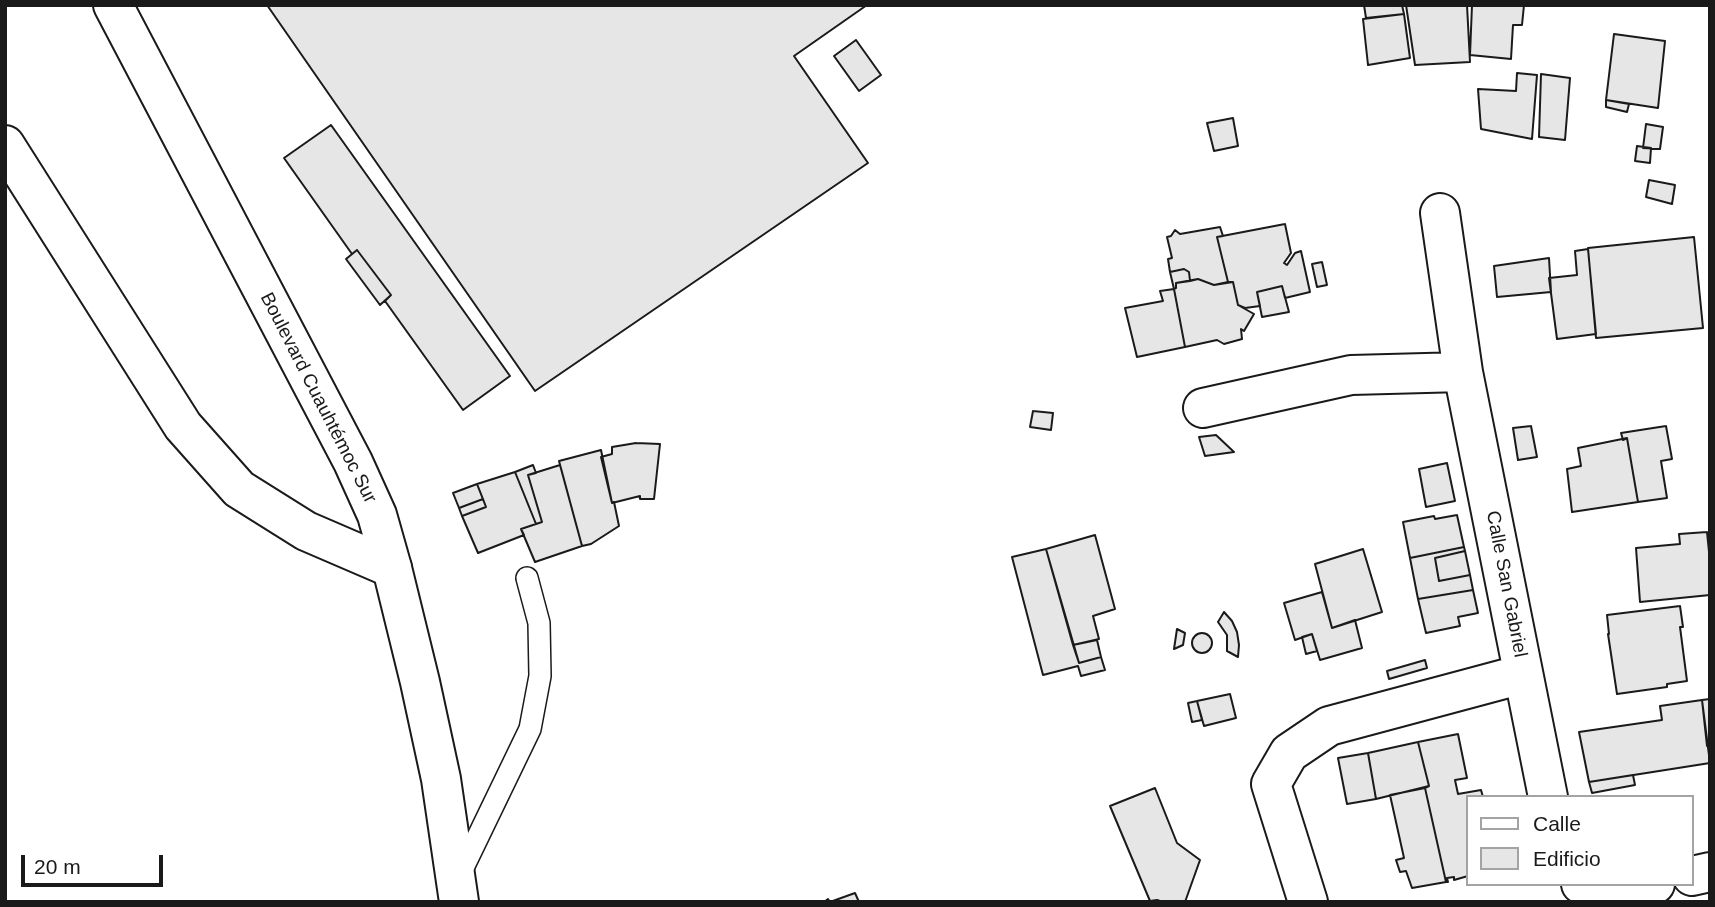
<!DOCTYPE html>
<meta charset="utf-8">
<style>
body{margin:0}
#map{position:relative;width:1715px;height:907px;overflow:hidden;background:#fff;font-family:Helvetica,sans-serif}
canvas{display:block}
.frame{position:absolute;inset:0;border:7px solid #1a1a1a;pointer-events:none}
.legend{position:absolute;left:1466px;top:795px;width:228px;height:91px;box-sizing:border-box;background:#fff;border:2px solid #a3a3a3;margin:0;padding:9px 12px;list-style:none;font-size:21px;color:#1a1a1a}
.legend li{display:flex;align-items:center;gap:14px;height:35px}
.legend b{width:35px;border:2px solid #a3a3a3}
.scale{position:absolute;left:21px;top:855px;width:142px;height:32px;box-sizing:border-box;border:4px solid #1a1a1a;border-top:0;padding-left:9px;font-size:21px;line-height:24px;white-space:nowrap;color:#1a1a1a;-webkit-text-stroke:5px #fff;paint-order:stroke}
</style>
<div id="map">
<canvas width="1715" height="907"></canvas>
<div class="frame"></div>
<ul class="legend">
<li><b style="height:9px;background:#fff"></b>Calle</li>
<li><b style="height:19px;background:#e6e6e6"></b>Edificio</li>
</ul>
<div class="scale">20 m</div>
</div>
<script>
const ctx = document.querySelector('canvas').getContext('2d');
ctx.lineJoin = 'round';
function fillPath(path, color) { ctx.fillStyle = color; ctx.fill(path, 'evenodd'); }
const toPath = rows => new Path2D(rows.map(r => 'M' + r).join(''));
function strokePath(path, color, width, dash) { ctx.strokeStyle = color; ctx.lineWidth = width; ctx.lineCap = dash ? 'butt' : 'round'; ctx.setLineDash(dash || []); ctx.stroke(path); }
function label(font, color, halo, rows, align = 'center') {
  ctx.font = font + ' Helvetica,sans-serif'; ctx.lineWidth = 5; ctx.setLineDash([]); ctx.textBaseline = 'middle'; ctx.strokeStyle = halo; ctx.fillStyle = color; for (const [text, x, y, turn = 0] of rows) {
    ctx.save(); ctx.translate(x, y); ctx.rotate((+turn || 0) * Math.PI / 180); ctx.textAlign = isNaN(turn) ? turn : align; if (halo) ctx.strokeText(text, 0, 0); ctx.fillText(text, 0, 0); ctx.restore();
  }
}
const building = toPath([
 [267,5,867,5,794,56,868,163,535,391,267,5],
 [1364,5,1402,5,1404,14,1366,18,1364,5],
 [1406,5,1467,5,1470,62,1415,65,1406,5],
 [1472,5,1524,5,1522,25,1513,25,1511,59,1470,55,1472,5],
 [1404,14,1410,58,1368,65,1363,19,1404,14],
 [1614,34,1665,41,1658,108,1606,100,1614,34],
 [856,40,881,75,859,91,834,56,856,40],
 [1517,73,1537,75,1532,139,1481,129,1478,89,1516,91,1517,73],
 [1541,74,1570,78,1565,140,1539,137,1541,74],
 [1606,100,1629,104,1627,112,1606,107,1606,100],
 [1233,118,1238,146,1214,151,1207,123,1233,118],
 [1646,124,1663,127,1660,149,1643,148,1646,124],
 [331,125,510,376,463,410,385,301,391,295,357,250,352,254,284,158,331,125],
 [1637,146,1651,148,1650,163,1635,161,1637,146],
 [1649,180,1675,185,1672,204,1646,197,1649,180],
 [1285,224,1291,253,1284,263,1287,265,1295,253,1301,251,1310,292,1285,298,1282,286,1257,292,1260,306,1245,308,1238,305,1233,282,1228,282,1217,237,1285,224],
 [1220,227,1223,236,1217,237,1228,282,1214,285,1198,279,1190,281,1189,272,1184,269,1170,272,1168,259,1172,258,1167,237,1171,236,1175,230,1180,234,1220,227],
 [1694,237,1703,328,1596,338,1588,248,1694,237],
 [1588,249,1596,334,1557,339,1549,278,1577,275,1575,251,1588,249],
 [357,250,391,295,380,305,346,259,357,250],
 [1549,258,1551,292,1497,297,1494,266,1549,258],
 [1322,262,1327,285,1317,287,1312,264,1322,262],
 [1184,269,1189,272,1190,281,1176,283,1176,288,1174,289,1170,272,1184,269],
 [1198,279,1214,285,1233,282,1238,305,1254,314,1244,331,1241,329,1242,339,1224,344,1217,340,1185,347,1174,289,1176,288,1176,283,1198,279],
 [1282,286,1289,312,1262,317,1257,292,1282,286],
 [1174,289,1185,347,1137,357,1125,308,1163,301,1160,291,1174,289],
 [1033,411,1053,413,1051,430,1030,427,1033,411],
 [1531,426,1537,457,1518,460,1513,428,1531,426],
 [1666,426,1672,459,1661,461,1667,498,1638,502,1627,438,1623,440,1621,433,1666,426],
 [1216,435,1234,452,1205,456,1199,437,1216,435],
 [1627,438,1638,502,1572,512,1567,469,1581,466,1578,448,1627,438],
 [636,443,660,444,654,499,640,499,640,496,612,503,601,457,612,454,612,447,636,443],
 [601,450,612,503,614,502,619,526,591,544,582,546,559,461,601,450],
 [1447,463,1455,501,1426,507,1419,469,1447,463],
 [533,465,536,473,528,475,542,522,536,524,515,472,533,465],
 [560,465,582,546,535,562,521,529,542,522,528,475,560,465],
 [515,472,536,524,521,529,524,535,478,553,462,516,486,507,477,484,515,472],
 [477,484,483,499,459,508,453,493,477,484],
 [483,499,486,507,462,516,459,508,483,499],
 [1457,515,1464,547,1410,558,1403,522,1434,516,1435,519,1457,515],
 [1707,532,1710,562,1710,595,1640,602,1636,548,1680,544,1679,534,1707,532],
 [1095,535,1115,609,1093,616,1099,639,1073,645,1046,549,1095,535],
 [1464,547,1465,551,1435,558,1439,581,1470,575,1473,590,1418,599,1410,558,1464,547],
 [1046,549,1079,663,1101,657,1105,670,1081,676,1078,666,1043,675,1012,557,1046,549],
 [1363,549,1382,612,1332,628,1315,564,1363,549],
 [1465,551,1470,575,1439,581,1435,558,1465,551],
 [1473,590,1478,613,1458,617,1460,626,1426,633,1418,599,1473,590],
 [1322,592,1332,628,1355,620,1362,648,1320,660,1312,634,1295,640,1284,603,1322,592],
 [1680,606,1683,627,1680,627,1687,681,1667,684,1667,687,1617,694,1608,634,1609,634,1607,615,1680,606],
 [1224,612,1232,621,1237,632,1239,645,1238,657,1227,651,1227,635,1218,622,1224,612],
 [1177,629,1185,633,1183,645,1174,649,1177,629],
 '1192 643a10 10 0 1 1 20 0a10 10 0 1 1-20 0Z',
 [1312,634,1317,651,1306,654,1302,637,1312,634],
 [1097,640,1101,657,1079,663,1073,645,1097,640],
 [1425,660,1427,668,1389,679,1387,671,1425,660],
 [1230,694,1236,718,1204,726,1197,701,1230,694],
 [1710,699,1710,746,1707,746,1702,700,1710,699],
 [1702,700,1710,763,1589,782,1579,732,1662,720,1660,706,1702,700],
 [1197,701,1202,720,1192,722,1188,703,1197,701],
 [1458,734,1467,778,1455,780,1458,794,1481,790,1483,797,1468,797,1468,876,1454,880,1454,877,1447,878,1448,882,1446,882,1425,788,1429,786,1418,742,1458,734],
 [1418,742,1429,786,1376,799,1368,753,1418,742],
 [1368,753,1376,799,1347,804,1338,758,1368,753],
 [1633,775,1635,785,1592,793,1589,782,1633,775],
 [1155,788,1177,843,1200,860,1185,902,1163,902,1157,900,1150,901,1110,806,1155,788],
 [1425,788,1446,882,1412,888,1406,871,1400,872,1396,860,1404,858,1390,795,1425,788],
 [855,893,859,902,824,902,828,899,830,902,855,893]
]);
fillPath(building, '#e6e6e6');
strokePath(building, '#1a1a1a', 2);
const service = toPath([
 [459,876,530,729,540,676,539,623,527,578]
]);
const minor = toPath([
 [5,145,183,426,239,489,306,531,392,568],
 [1440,213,1463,372,1548,797],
 [1203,408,1351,375,1463,372],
 [1692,876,1710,872],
 [1581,884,1616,893,1655,884],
 [1308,902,1271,784,1289,753,1329,726,1523,674]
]);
const primary = toPath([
 [113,5,353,462,377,515,392,568,420,682,441,779,459,902]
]);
strokePath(service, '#1a1a1a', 24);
strokePath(minor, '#1a1a1a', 42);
strokePath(primary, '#1a1a1a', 42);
strokePath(service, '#fff', 21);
strokePath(minor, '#fff', 38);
strokePath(primary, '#fff', 38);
label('19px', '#1a1a1a', '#fff', [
 ["Boulevard Cuauhtémoc Sur",318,398,63],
 ["Calle San Gabriel",1506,584,79]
]);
</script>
